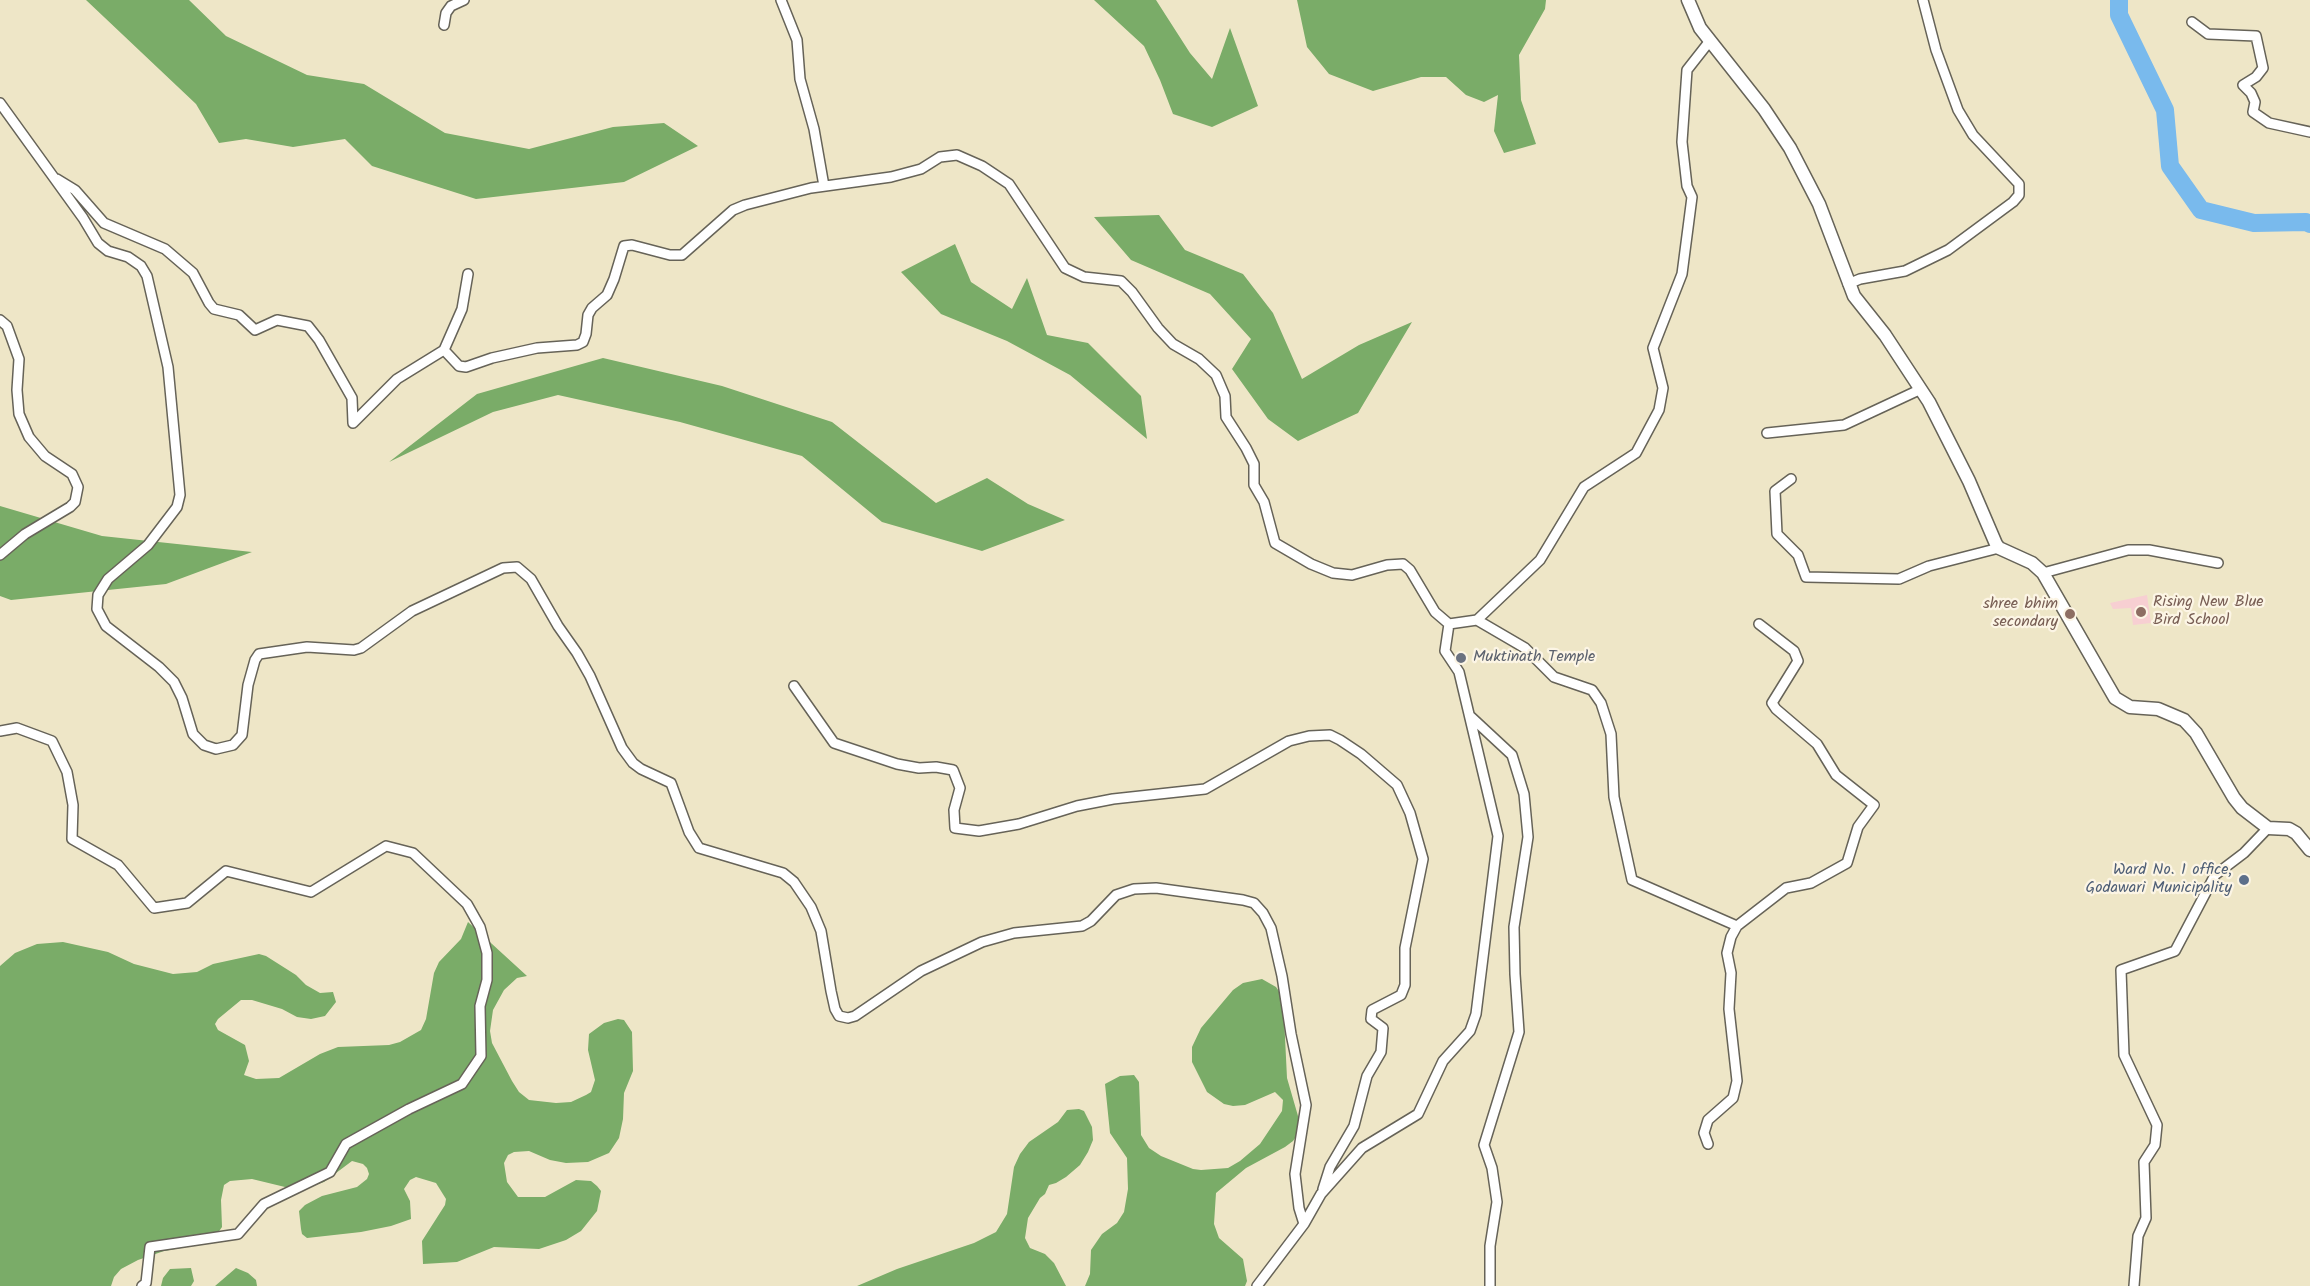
<!DOCTYPE html>
<style>
body{margin:0}
canvas{display:block;background:#eee6c7}
</style>
<canvas width="2310" height="1286"></canvas>
<script>
const ctx = document.querySelector('canvas').getContext('2d');
ctx.lineJoin = 'round';
function fillPath(path, color) { ctx.fillStyle = color; ctx.fill(path, 'evenodd'); }
const toPath = rows => new Path2D(rows.map(r => 'M' + r).join(''));
function strokePath(path, color, width, dash) { ctx.strokeStyle = color; ctx.lineWidth = width; ctx.lineCap = dash ? 'butt' : 'round'; ctx.setLineDash(dash || []); ctx.stroke(path); }
function label(font, color, halo, rows, align = 'center') {
  ctx.font = font + ' Kalam,sans-serif'; ctx.lineWidth = 4.5; ctx.setLineDash([]); ctx.textBaseline = 'middle'; ctx.strokeStyle = halo; ctx.fillStyle = color; for (const [text, x, y, turn = 0] of rows) {
    ctx.save(); ctx.translate(x, y); ctx.rotate((+turn || 0) * Math.PI / 180); ctx.textAlign = isNaN(turn) ? turn : align; if (halo) ctx.strokeText(text, 0, 0); ctx.fillText(text, 0, 0); ctx.restore();
  }
}
fillPath(toPath([
 [2147,595,2151,623,2133,625,2131,608,2113,609,2110,603]
]), '#f7cfd2');
fillPath(toPath([
 [86,0,189,0,226,36,307,75,364,84,445,133,529,149,613,127,664,123,698,146,624,182,476,199,372,166,345,139,293,147,246,139,219,143,196,104],
 [1094,0,1156,0,1190,53,1212,79,1230,28,1258,106,1212,127,1173,114,1160,80,1144,46],
 [1297,0,1546,0,1545,9,1519,55,1521,100,1536,144,1504,153,1494,131,1498,95,1484,102,1466,95,1446,77,1421,77,1373,91,1329,74,1307,47],
 [1159,215,1185,250,1243,274,1273,313,1302,379,1359,345,1412,322,1358,413,1298,441,1268,419,1232,369,1251,339,1210,294,1131,260,1094,217],
 [955,244,971,282,1012,309,1027,278,1047,335,1088,343,1141,396,1147,439,1070,375,1007,341,941,314,901,272],
 [603,358,722,386,832,422,936,503,987,478,1028,504,1065,520,982,551,882,522,802,456,680,422,558,395,493,412,389,462,477,394],
 [0,506,102,536,252,552,166,584,11,600,0,596],
 [468,922,527,976,517,978,504,990,493,1010,490,1031,492,1043,512,1081,519,1092,529,1100,556,1103,571,1102,586,1095,591,1092,595,1080,588,1050,589,1034,604,1023,618,1019,624,1020,632,1032,633,1071,624,1093,623,1119,619,1138,609,1153,588,1162,566,1163,550,1160,529,1151,514,1152,508,1155,504,1163,507,1182,518,1197,545,1197,576,1180,591,1181,597,1186,601,1191,597,1211,581,1231,566,1240,539,1249,494,1247,457,1262,423,1264,422,1241,445,1205,446,1199,436,1183,416,1177,410,1180,404,1189,410,1201,411,1219,391,1226,361,1232,307,1238,302,1234,301,1229,299,1211,305,1205,322,1196,357,1187,367,1179,369,1174,367,1168,363,1164,352,1161,324,1182,312,1186,285,1187,252,1179,230,1181,224,1185,221,1200,222,1227,215,1237,198,1245,164,1251,138,1260,121,1269,114,1277,111,1286,0,1286,0,966,15,953,37,944,63,942,108,952,134,964,173,974,197,972,213,964,259,954,266,956,296,975,306,985,320,993,333,992,336,1002,325,1016,311,1019,297,1017,282,1009,252,1000,241,1000,218,1019,215,1024,218,1030,245,1045,249,1061,244,1075,256,1079,279,1078,320,1054,338,1047,389,1045,400,1042,421,1030,426,1019,434,973,439,962,461,939],
 [1262,979,1276,987,1283,997,1287,1078,1298,1116,1300,1131,1293,1141,1285,1147,1246,1168,1216,1193,1214,1224,1219,1238,1243,1259,1247,1281,1245,1286,1085,1286,1090,1274,1091,1250,1102,1234,1117,1223,1124,1212,1128,1189,1127,1158,1110,1133,1105,1084,1120,1076,1134,1075,1139,1082,1141,1135,1149,1148,1161,1156,1193,1169,1201,1170,1228,1168,1240,1161,1260,1144,1282,1111,1283,1100,1275,1092,1245,1105,1233,1106,1224,1104,1207,1092,1192,1062,1192,1047,1201,1028,1233,990,1243,983],
 [1079,1109,1084,1111,1092,1127,1093,1140,1088,1152,1080,1165,1066,1177,1056,1183,1049,1185,1045,1194,1040,1198,1028,1218,1025,1238,1030,1248,1045,1254,1054,1263,1066,1286,857,1286,897,1269,974,1243,996,1232,1007,1214,1014,1167,1020,1154,1029,1142,1058,1122,1067,1110],
 [191,1268,194,1281,191,1286,161,1286,163,1278,170,1269],
 [236,1268,248,1273,256,1280,257,1286,215,1286]
]), '#7aac68');
strokePath(toPath([
 [2119,0,2119,15,2165,110,2170,166,2201,210,2254,223,2306,222,2310,224]
]), '#79baed', 18);
const minor = toPath([
 [781,0,797,40,800,79,814,129,824,186],
 [2192,22,2208,34,2256,36,2263,68,2256,77,2243,85,2251,93,2255,102,2253,112,2269,123,2310,132],
 [444,25,446,13,451,6,464,0],
 [0,103,83,218,98,243,108,251,128,257,141,266,147,276,168,367,180,495,177,507,148,545,108,579,98,595,97,609,106,626,159,667,174,682,182,698,193,734,204,745,216,749,233,745,242,735,248,685,255,660,259,654,307,647,354,650,361,648,412,611,503,568,517,567,531,579,558,626,577,653,590,676,622,748,633,763,641,769,671,783,689,832,699,848,783,873,794,882,811,907,821,931,831,991,835,1009,839,1016,848,1018,855,1016,921,971,982,942,1014,933,1082,926,1091,921,1116,895,1134,889,1156,888,1243,900,1254,903,1263,913,1271,928,1282,976,1291,1034,1306,1105,1295,1174,1299,1208,1304,1224],
 [57,179,75,190,104,223,165,249,193,273,209,303,214,309,239,315,255,330,277,320,308,326,319,340,352,398,353,423],
 [1848,284,1860,279,1905,271,1948,250,2013,202,2019,195,2019,184,1973,135,1958,110,1936,50,1923,0],
 [0,320,7,326,19,359,17,390,19,414,29,437,45,456,72,474,78,487,75,502,70,507,25,534,0,555],
 [444,350,462,309,468,274],
 [353,423,397,379,444,350,459,366,466,367,492,358,537,348,577,345,583,342,586,334,588,315,592,308,607,295,614,279,624,246,632,245,670,255,682,255,733,210,745,205,811,188,891,177,921,169,940,157,957,155,982,166,1009,184,1065,268,1084,277,1121,281,1132,292,1158,328,1173,344,1199,359,1216,375,1225,396,1226,417,1246,448,1254,464,1254,485,1264,502,1275,543,1311,564,1333,573,1352,575,1387,565,1403,564,1410,570,1435,612,1449,624],
 [1767,433,1844,425,1919,390],
 [1791,479,1775,491,1777,534,1798,555,1806,577,1899,579,1929,566,1999,548],
 [2043,573,2128,550,2149,550,2218,563],
 [1477,620,1525,648,1554,677,1592,690,1601,703,1611,734,1614,797,1632,880,1737,926,1786,888,1811,883,1847,863,1858,827,1874,805,1836,775,1817,744,1776,709,1772,703,1798,661,1794,651,1759,624],
 [794,686,834,743,897,764,919,768,936,767,953,770,960,788,954,810,955,828,979,831,1019,824,1077,806,1113,799,1205,789,1289,741,1309,736,1330,735,1340,740,1361,754,1397,785,1410,813,1423,859,1405,948,1405,985,1401,995,1372,1010,1371,1019,1383,1028,1381,1052,1367,1076,1354,1126,1330,1167,1323,1189],
 [1470,716,1512,755,1524,794,1528,837,1514,927,1515,974,1519,1032,1484,1145,1492,1168,1497,1202,1490,1246,1490,1286],
 [0,731,17,728,52,741,67,772,73,805,72,839,118,865,154,908,187,903,226,871,311,892,386,846,413,853,467,904,480,927,487,953,487,980,480,1006,481,1056,462,1084,409,1109,346,1144,330,1172,264,1204,238,1234,150,1247,146,1283,142,1286],
 [1708,1144,1704,1133,1708,1120,1733,1098,1737,1081,1729,1009,1731,973,1727,953,1731,937,1737,926],
 [1257,1286,1304,1224,1321,1194,1362,1148,1418,1114,1443,1061,1470,1031,1476,1014,1498,836,1459,672,1445,651,1449,624,1477,620,1540,560,1584,487,1636,453,1659,410,1663,388,1653,348,1682,274,1692,197,1687,186,1682,142,1687,70,1709,42],
 [2134,1286,2138,1236,2146,1218,2144,1162,2155,1145,2157,1125,2124,1055,2121,970,2175,951,2215,875,2244,853,2268,828]
]);
const tertiary = toPath([
 [1688,0,1700,28,1764,109,1790,148,1819,204,1854,296,1885,335,1929,402,1969,481,1996,544,1999,548,2032,563,2043,573,2115,698,2130,707,2158,709,2184,720,2196,733,2234,798,2242,808,2268,828,2289,829,2296,833,2310,850]
]);
strokePath(minor, '#666358', 12);
strokePath(tertiary, '#666358', 15);
strokePath(minor, '#fff', 9);
strokePath(tertiary, '#fff', 12);
for (const [x, y, r, color] of [
 [2141,612,6,"#8d6e63"],
 [2070,614,6,"#8d6e63"],
 [1461,658,6,"#6b7280"],
 [2244,880,6,"#5c6f8a"]
]) { const dot = new Path2D(); dot.arc(x, y, r, 0, 2 * Math.PI); ctx.fillStyle = color; ctx.fill(dot); strokePath(dot, '#fcf5e5', 2); }
label('16px', '#785e54', '#fcf5e5', [
 ["Rising New Blue",2153,603],
 ["Bird School",2153,621],
 ["shree bhim",2058,605,"right"],
 ["secondary",2058,623,"right"]
], 'left');
label('16px', '#5b616d', '#fcf5e5', [
 ["Muktinath Temple",1473,658]
], 'left');
label('16px', '#4e5e75', '#fcf5e5', [
 ["Ward No. 1 office,",2232,871],
 ["Godawari Municipality",2232,889]
], 'right');
</script>
